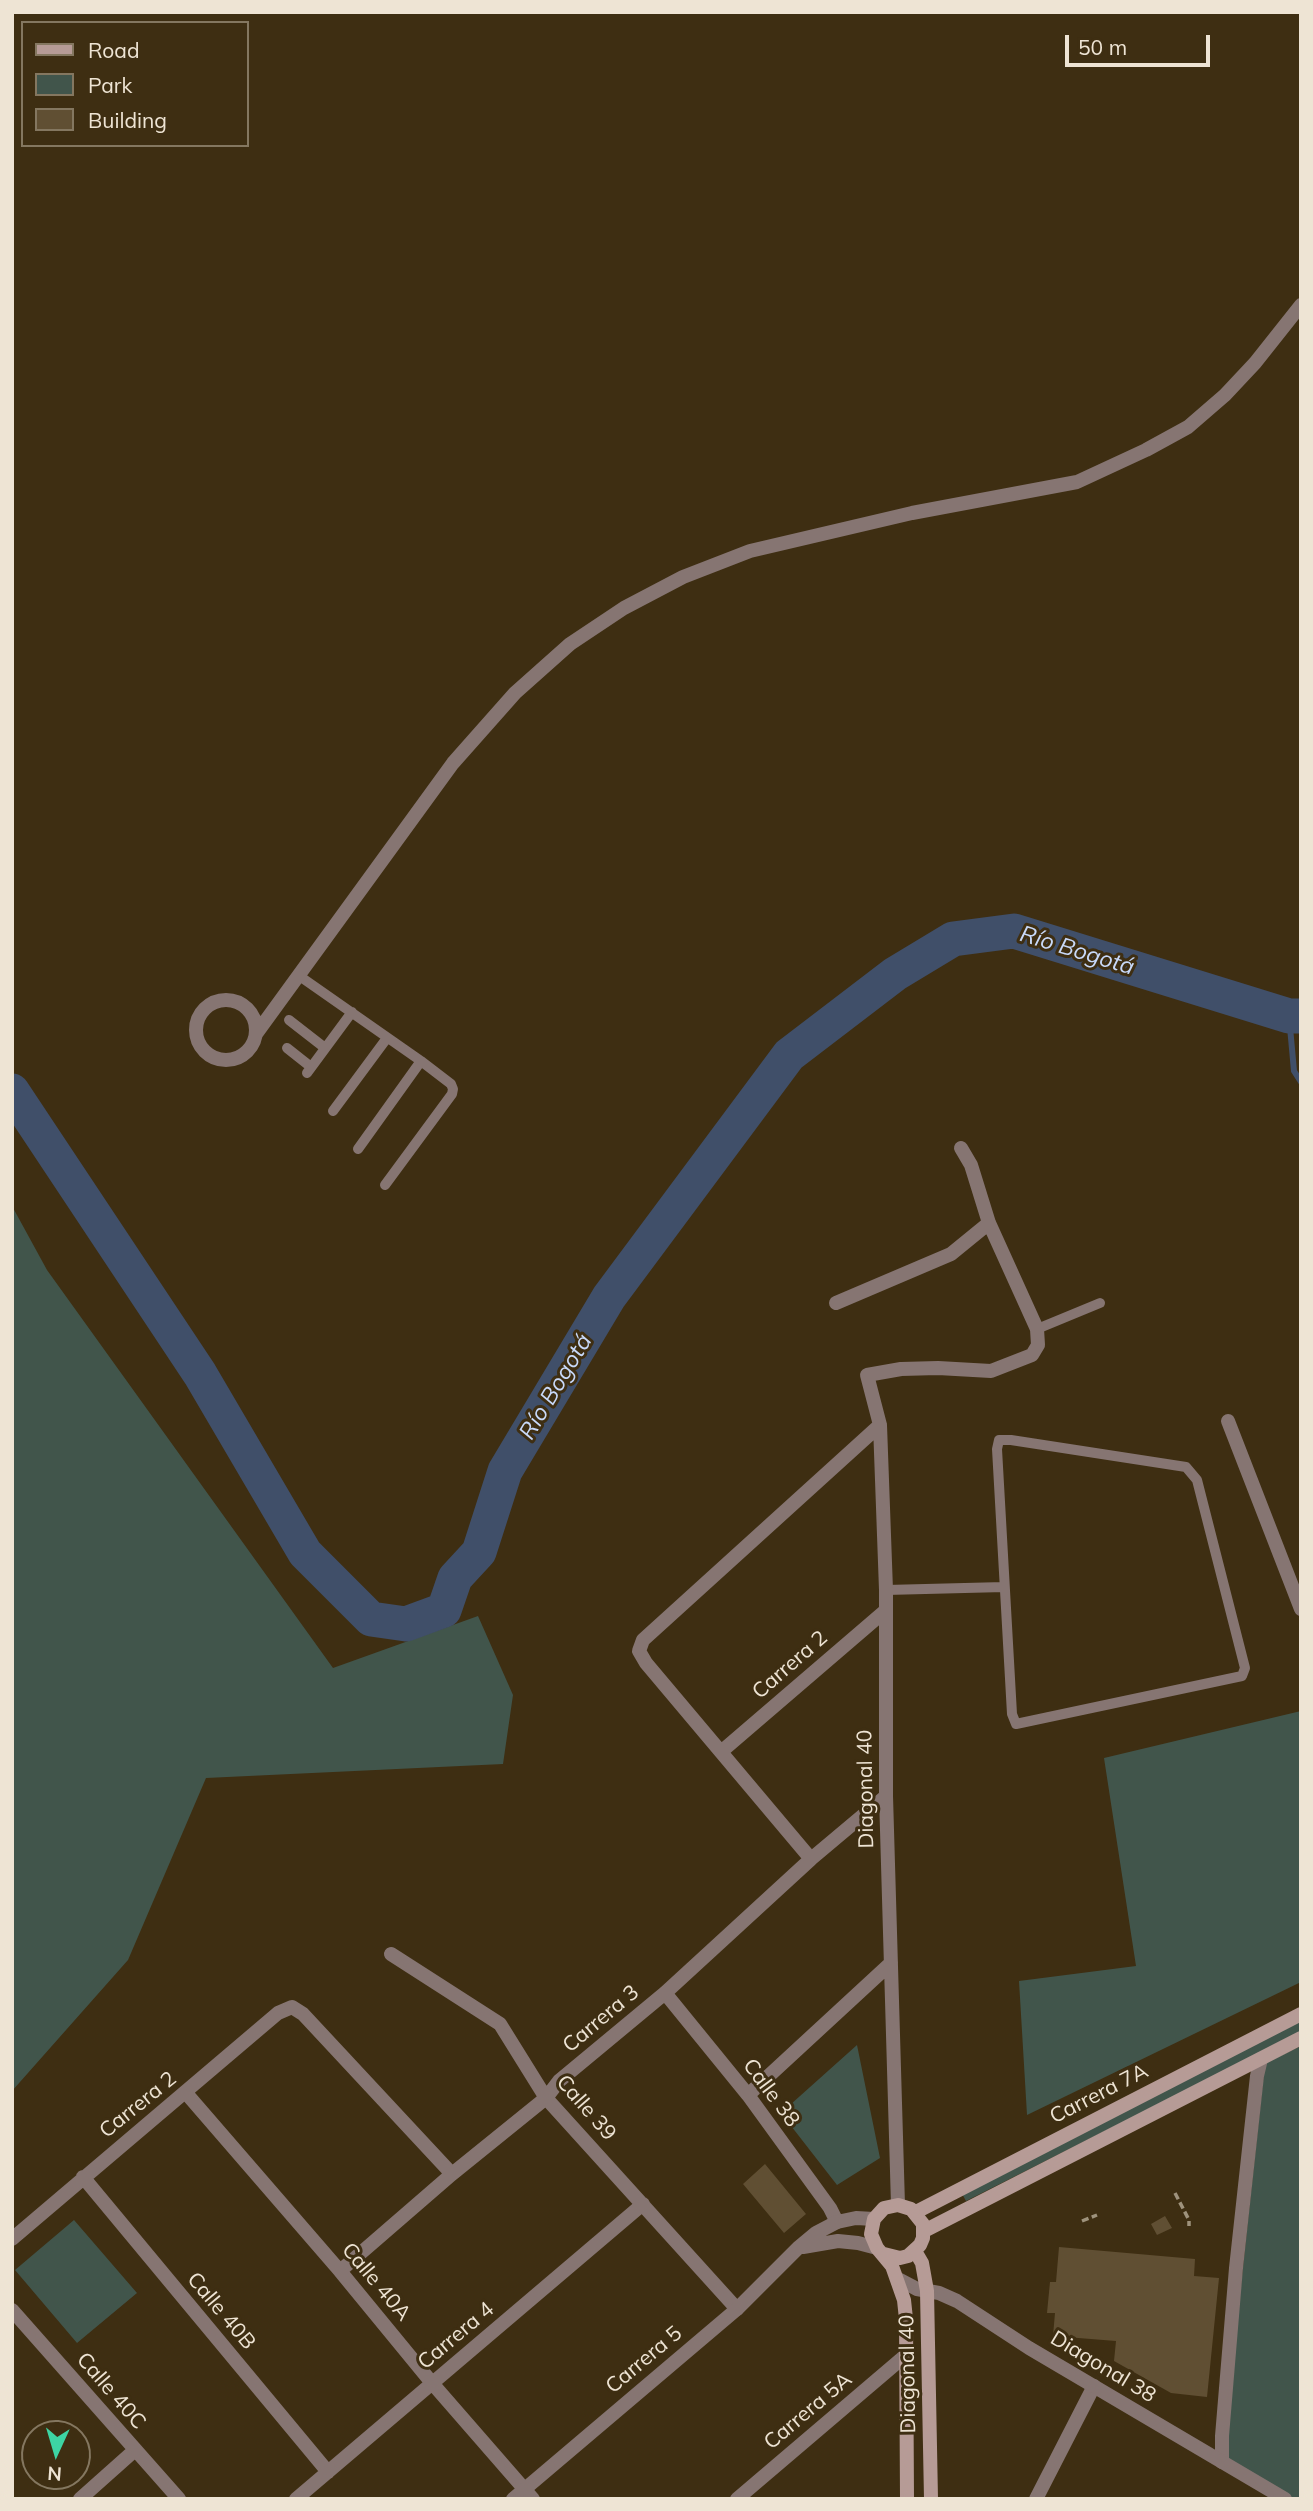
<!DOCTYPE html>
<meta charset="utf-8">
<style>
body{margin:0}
#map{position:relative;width:1313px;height:2511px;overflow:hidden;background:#3e2e12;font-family:Mulish,sans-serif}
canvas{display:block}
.frame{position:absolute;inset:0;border:14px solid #eee4d4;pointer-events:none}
.legend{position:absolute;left:21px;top:21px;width:228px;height:126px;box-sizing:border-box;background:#3e2e12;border:2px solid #847760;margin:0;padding:9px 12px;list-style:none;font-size:21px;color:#eee4d4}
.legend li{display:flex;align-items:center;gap:14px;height:35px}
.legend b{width:35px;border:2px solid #847760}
.north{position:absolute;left:21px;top:2420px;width:70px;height:70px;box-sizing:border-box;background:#3e2e12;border:2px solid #847760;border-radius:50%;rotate:184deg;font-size:19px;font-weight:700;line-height:28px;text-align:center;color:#eee4d4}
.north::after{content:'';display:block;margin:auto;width:24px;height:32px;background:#3dd4a3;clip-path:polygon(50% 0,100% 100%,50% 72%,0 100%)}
.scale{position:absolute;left:1065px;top:35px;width:145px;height:32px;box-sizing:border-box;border:4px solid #eee4d4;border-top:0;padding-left:9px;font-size:21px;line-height:24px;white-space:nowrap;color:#eee4d4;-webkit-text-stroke:5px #3e2e12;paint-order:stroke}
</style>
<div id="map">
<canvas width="1313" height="2511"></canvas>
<div class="frame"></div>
<ul class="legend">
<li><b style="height:9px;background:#b69b96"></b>Road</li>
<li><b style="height:19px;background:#41554b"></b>Park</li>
<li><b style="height:19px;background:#604f33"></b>Building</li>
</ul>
<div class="north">N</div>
<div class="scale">50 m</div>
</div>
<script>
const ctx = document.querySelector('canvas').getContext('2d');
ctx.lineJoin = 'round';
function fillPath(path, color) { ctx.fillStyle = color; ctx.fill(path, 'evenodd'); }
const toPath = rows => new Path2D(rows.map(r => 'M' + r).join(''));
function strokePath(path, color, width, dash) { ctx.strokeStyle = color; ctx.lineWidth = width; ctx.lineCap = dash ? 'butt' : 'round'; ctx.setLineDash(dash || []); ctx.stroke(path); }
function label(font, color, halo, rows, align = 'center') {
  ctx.font = font + ' Mulish,sans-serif'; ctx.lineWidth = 6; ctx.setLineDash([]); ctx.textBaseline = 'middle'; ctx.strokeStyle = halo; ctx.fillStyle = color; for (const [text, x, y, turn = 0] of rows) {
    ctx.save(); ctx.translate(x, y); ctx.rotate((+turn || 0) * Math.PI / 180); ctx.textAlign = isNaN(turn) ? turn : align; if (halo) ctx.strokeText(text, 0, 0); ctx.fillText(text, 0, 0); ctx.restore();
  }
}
fillPath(toPath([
 [12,1206,47,1270,333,1668,478,1616,513,1695,503,1764,206,1778,128,1960,12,2091],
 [1301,1711,1301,1982,1027,2115,1019,1981,1136,1966,1104,1758],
 [1301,2018,1301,2032,966,2201,960,2190],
 [857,2045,880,2158,837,2185,781,2113],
 [1301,2046,1301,2499,1285,2499,1222,2462,1265,2063],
 [74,2220,137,2293,77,2343,15,2270]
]), '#41554b');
strokePath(toPath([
 [1289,1016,1294,1071,1301,1082]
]), '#404f69', 6);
strokePath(toPath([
 [12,1091,200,1374,305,1553,371,1619,406,1624,444,1610,455,1578,479,1552,505,1471,609,1297,789,1055,895,974,953,939,1014,931,1289,1016,1301,1016]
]), '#404f69', 35);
fillPath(toPath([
 [765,2164,806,2214,784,2233,743,2184],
 [1165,2216,1172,2228,1157,2235,1151,2224],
 [1059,2247,1195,2259,1194,2276,1219,2278,1207,2397,1171,2393,1114,2361,1116,2341,1053,2336,1055,2313,1047,2313,1050,2282,1056,2282]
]), '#604f33');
strokePath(toPath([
 [1175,2193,1189,2220,1189,2226],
 [1082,2221,1097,2215]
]), '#9e927c', 3.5, [7, 3.5]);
strokePath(toPath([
 [298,975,421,1061,451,1084,453,1089,452,1094,385,1185],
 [289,1020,325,1048],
 [287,1048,311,1067],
 [307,1073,352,1012],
 [333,1111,387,1038],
 [358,1149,421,1061],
 [1037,1329,1100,1303],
 [999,1440,1011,1440,1186,1467,1197,1480,1245,1668,1242,1676,1016,1724,1012,1714,997,1449,999,1440],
 [886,1590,1004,1587]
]), '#867572', 10);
strokePath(toPath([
 '196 1030a30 30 0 1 1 60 0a30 30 0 1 1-60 0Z',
 [256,1034,453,763,515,693,570,644,624,608,683,577,750,551,912,513,1077,482,1146,450,1188,427,1225,395,1255,363,1301,305],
 [836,1303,951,1254,989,1223],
 [1228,1421,1301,1609],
 [722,1751,885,1611],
 [811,1859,646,1663,639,1651,643,1640,880,1425],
 [391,1954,500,2024,546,2098,737,2309],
 [665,1993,748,2095,830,2208,837,2222],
 [186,2093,340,2271,432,2383,533,2499],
 [748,2095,891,1963],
 [83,2177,328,2472],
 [898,2205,886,1796,886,1590,880,1425,867,1375,901,1369,938,1368,991,1371,1032,1355,1038,1345,1037,1329,989,1223,971,1165,961,1148],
 [12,2239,278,2013,292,2007,303,2014,452,2174],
 [340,2271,452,2174,546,2098,559,2081,665,1993,811,1859,886,1796],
 [12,2310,179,2499],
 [1222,2462,1222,2436,1236,2268,1257,2076,1261,2059],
 [80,2499,135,2450],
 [296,2499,643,2204],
 [737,2499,906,2355],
 [1036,2499,1094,2386]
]), '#867572', 14);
strokePath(toPath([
 [803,2247,838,2241,858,2243,877,2248],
 [898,2279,917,2289,939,2293,957,2301,1029,2348,1285,2499],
 [513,2499,737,2309,798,2248,816,2233,837,2222,856,2218,874,2219]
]), '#867572', 14);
strokePath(toPath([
 [916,2212,1301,2014],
 [924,2231,1301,2038],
 [915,2251,922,2263,927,2291,931,2499],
 [884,2254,900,2258,908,2256,920,2245,923,2238,923,2224,911,2209,898,2205,884,2208,874,2219,871,2234,877,2248,892,2266,904,2300,906,2319,907,2499]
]), '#b69b96', 14);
label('21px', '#eee4d4', '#3e2e12', [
 ["Carrera 2",790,1665,-41],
 ["Diagonal 40",866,1789,-91],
 ["Carrera 3",601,2019,-40],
 ["Calle 38",771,2093,53],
 ["Carrera 7A",1099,2094,-27],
 ["Carrera 2",138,2105,-39],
 ["Calle 39",586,2108,49],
 ["Calle 40A",376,2282,50],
 ["Calle 40B",221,2311,50],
 ["Carrera 4",456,2336,-40],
 ["Carrera 5",644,2360,-40],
 ["Diagonal 38",1103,2367,31],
 ["Diagonal 40",908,2374,-91],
 ["Calle 40C",111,2391,49],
 ["Carrera 5A",808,2411,-40]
]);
label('italic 23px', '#c8d9f9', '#3e2e12', [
 ["Río Bogotá",1077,951,17],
 ["Río Bogotá",556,1387,-59]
]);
</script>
